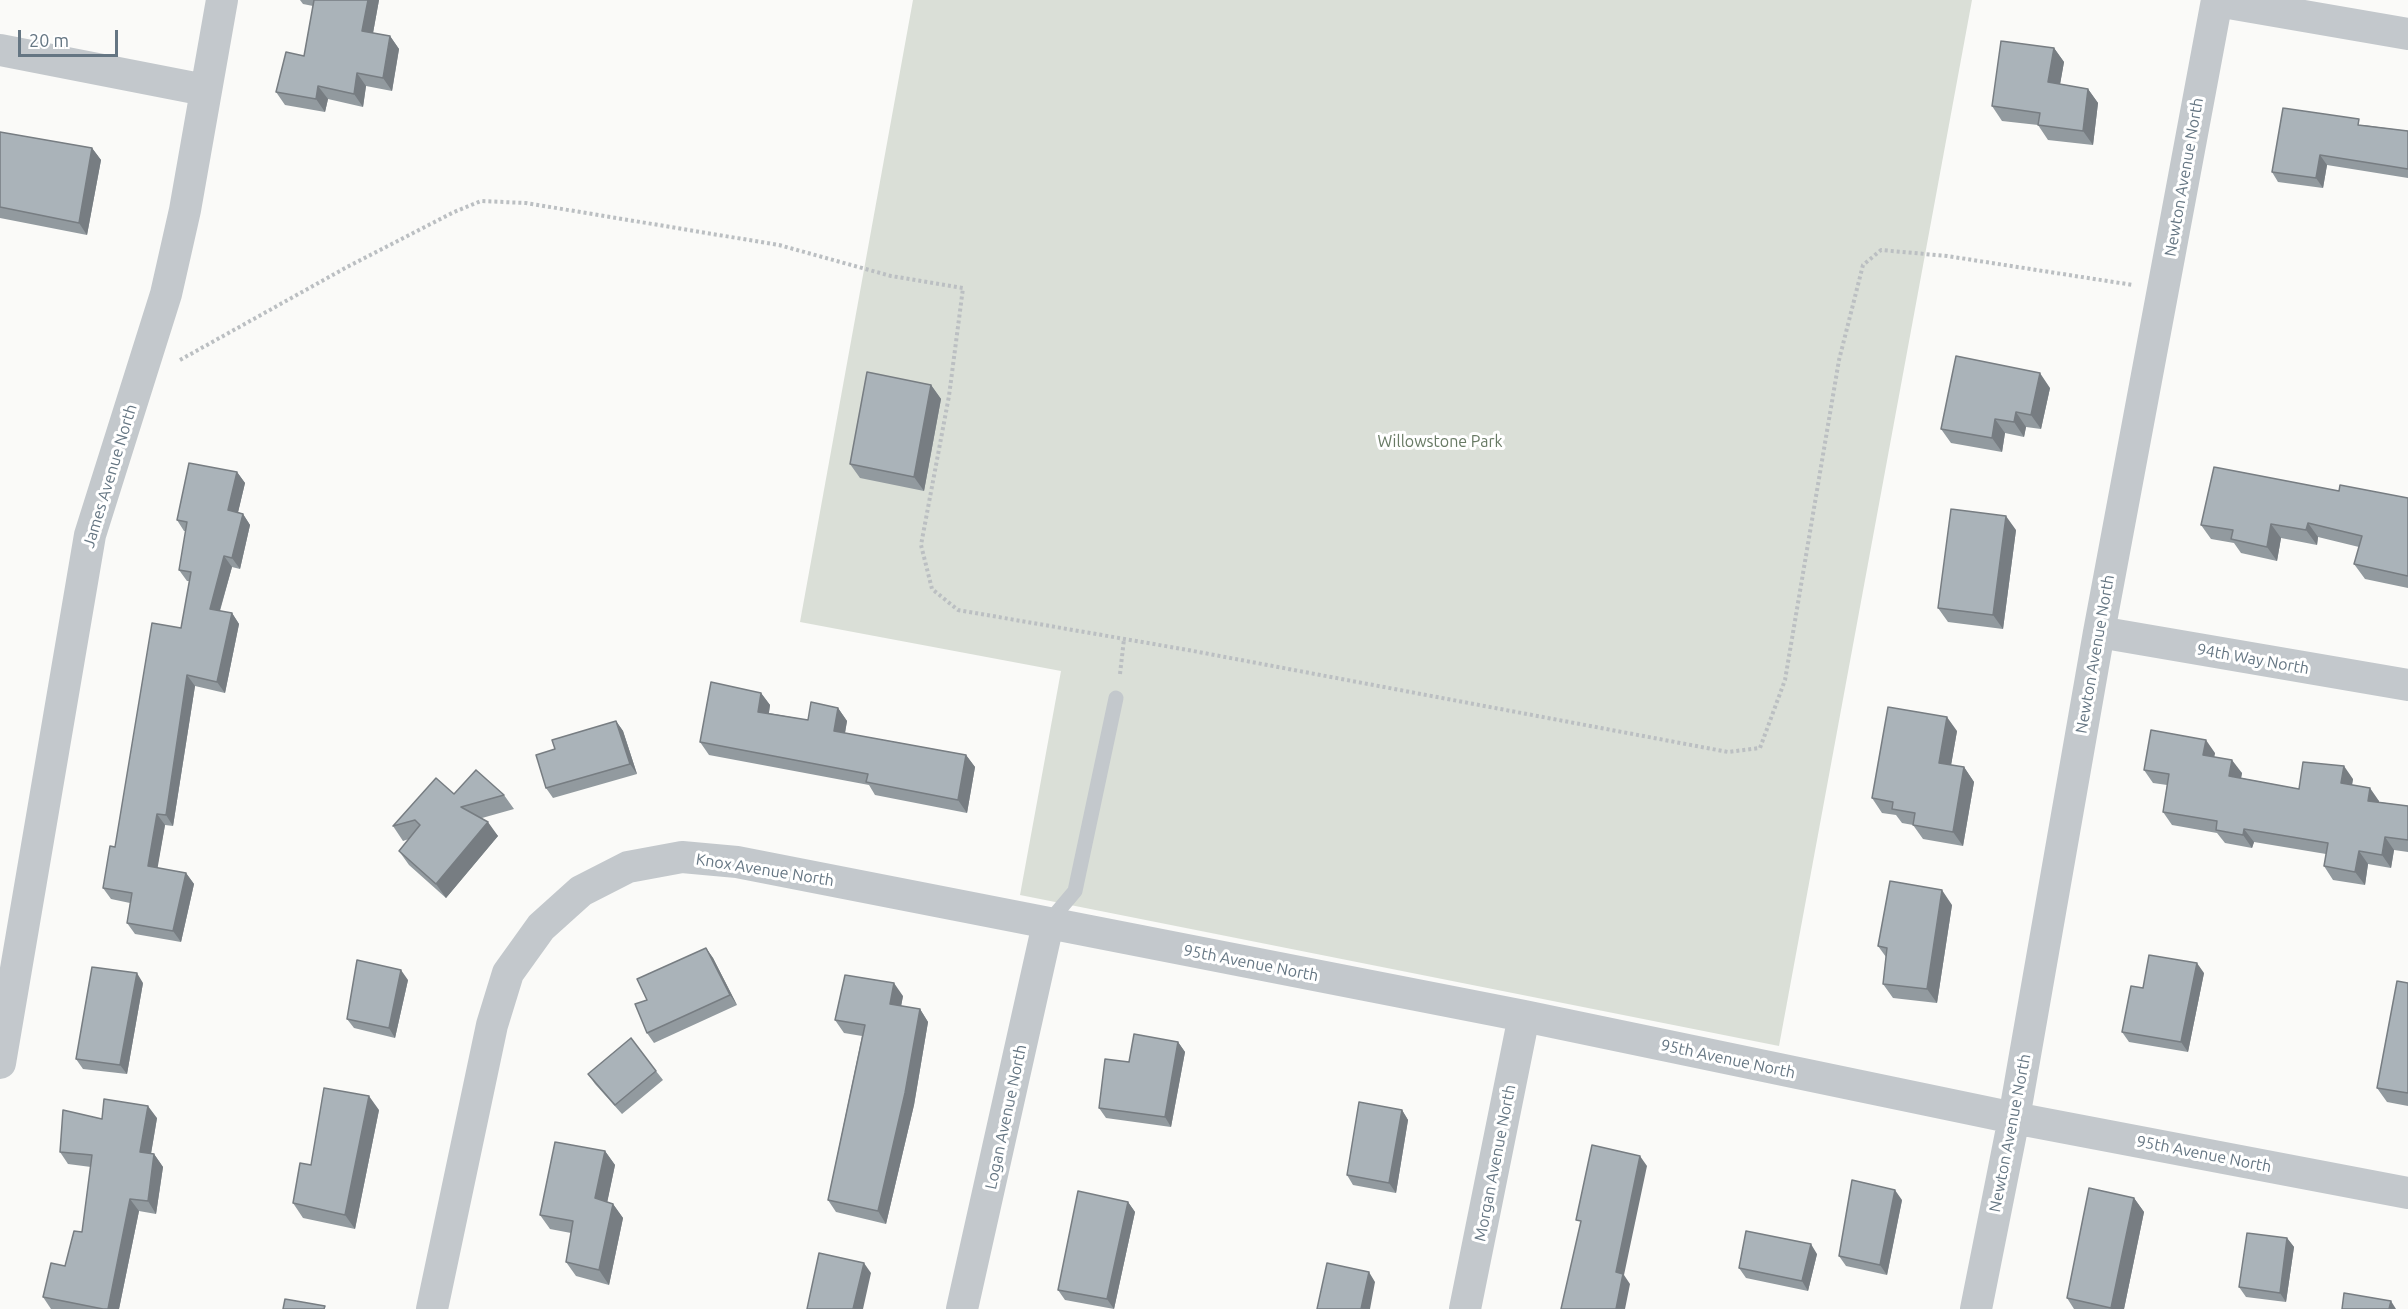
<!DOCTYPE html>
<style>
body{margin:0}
#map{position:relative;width:2408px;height:1309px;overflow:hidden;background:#fafaf8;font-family:Ubuntu,sans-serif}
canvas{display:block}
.scale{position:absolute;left:18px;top:30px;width:100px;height:27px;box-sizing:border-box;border:3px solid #657683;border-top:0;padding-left:8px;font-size:18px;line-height:21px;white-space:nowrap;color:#657683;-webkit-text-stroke:4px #fff;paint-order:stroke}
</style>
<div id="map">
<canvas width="2408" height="1309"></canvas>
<div class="scale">20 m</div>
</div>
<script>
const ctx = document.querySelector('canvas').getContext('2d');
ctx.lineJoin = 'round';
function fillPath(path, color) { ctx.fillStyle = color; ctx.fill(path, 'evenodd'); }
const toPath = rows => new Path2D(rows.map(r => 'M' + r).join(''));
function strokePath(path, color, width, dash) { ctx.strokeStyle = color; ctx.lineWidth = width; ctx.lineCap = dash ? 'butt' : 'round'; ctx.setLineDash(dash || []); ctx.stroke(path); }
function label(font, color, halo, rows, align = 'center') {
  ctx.font = font + ' Ubuntu,sans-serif'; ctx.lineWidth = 6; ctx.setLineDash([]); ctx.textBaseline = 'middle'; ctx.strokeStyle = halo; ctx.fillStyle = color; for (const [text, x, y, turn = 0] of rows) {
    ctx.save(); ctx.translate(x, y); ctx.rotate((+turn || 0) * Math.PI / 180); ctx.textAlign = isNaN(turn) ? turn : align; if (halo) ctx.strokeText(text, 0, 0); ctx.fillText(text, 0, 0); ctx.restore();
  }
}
fillPath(toPath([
 [913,0,1972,0,1779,1046,1020,895,1061,671,800,622]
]), '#dadfd7');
strokePath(toPath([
 [180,360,347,267,454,212,481,201,526,203,779,245,891,276,963,288,949,396,921,545,932,589,958,610,1188,650,1728,752,1760,748,1785,680,1839,360,1863,265,1881,250,1947,256,2133,285],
 [1120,674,1124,639]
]), '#bbbfc2', 4, [3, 3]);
strokePath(toPath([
 [1048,923,1075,891,1116,698]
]), '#c3c8cc', 15);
strokePath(toPath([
 [2217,1,2408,34],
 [0,50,205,90],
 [2099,632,2408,685],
 [0,1063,90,535,166,294,185,210,222,0],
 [432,1309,492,1025,508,973,541,927,581,891,628,867,682,857,737,862,1524,1016,2014,1118,2408,1193],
 [962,1309,1048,924],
 [1465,1309,1524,1016],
 [1976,1309,2014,1118,2099,632,2217,0]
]), '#c3c8cc', 32);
fillPath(toPath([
 [300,0,379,0,373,33,390,36,399,49,392,91,366,86,363,107,328,99,325,112,285,105,276,92,304,56,313,6,303,4],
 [2054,48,2064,62,2060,84,2088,89,2098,103,2093,145,2048,140,2038,125,2002,121,1992,106],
 [2364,125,2408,131,2408,178,2327,165,2323,188,2278,182,2272,172],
 [0,132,92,148,101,160,87,235,0,218],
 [931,385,941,399,924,491,860,478,850,464],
 [2050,388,2041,429,2026,427,2024,437,2005,433,2002,452,1951,443,1941,429],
 [237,472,245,483,238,512,243,514,250,525,240,569,232,567,220,611,232,613,239,624,225,693,195,686,173,826,165,825,157,868,186,873,194,884,181,942,135,934,127,923,130,903,111,899,103,888,181,628,190,581,187,581,179,570,186,531,184,531,177,520],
 [2339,491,2408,498,2408,588,2365,579,2354,564,2359,547,2318,537,2317,545,2281,538,2277,561,2241,553,2234,543,2211,539,2201,525],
 [2016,530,2003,629,1948,622,1938,608],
 [761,693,770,705,769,713,808,720,838,708,847,721,845,733,966,755,975,767,967,813,875,795,869,785,709,755,700,742],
 [616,721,623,731,637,774,553,798,546,788,555,749],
 [1957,731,1951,765,1964,767,1974,782,1963,846,1923,839,1913,825,1902,823,1896,815,1882,813,1872,798],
 [2215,753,2214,757,2242,773,2241,778,2299,789,2353,779,2352,785,2379,801,2379,802,2408,806,2408,852,2394,850,2391,868,2368,864,2365,885,2333,880,2324,866,2326,854,2254,842,2252,848,2225,843,2217,833,2172,825,2163,812,2167,785,2153,783,2144,770],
 [454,794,504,795,514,809,482,818,498,836,446,898,409,865,399,851,409,839,403,841,393,826],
 [1952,905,1937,1003,1893,998,1883,984,1886,957,1878,946],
 [706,948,713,958,737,1005,654,1043,647,1033,647,1000],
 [2204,973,2188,1052,2129,1042,2122,1032,2143,988],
 [408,980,395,1038,354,1028,347,1019],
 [143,983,127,1074,83,1069,76,1059],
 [2408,983,2408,1106,2387,1102,2377,1088],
 [903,996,901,1006,920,1009,928,1022,914,1105,886,1224,836,1212,828,1200,862,1036,844,1033,835,1020],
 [1178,1042,1185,1052,1171,1127,1106,1118,1099,1108,1129,1062],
 [656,1071,663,1080,622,1114,595,1084,588,1074],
 [379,1110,355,1229,303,1218,293,1203,311,1165],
 [1402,1110,1408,1120,1396,1193,1353,1185,1347,1175],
 [157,1118,151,1154,154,1154,163,1167,156,1214,139,1211,119,1309,51,1309,43,1297,65,1266,82,1232,91,1167,68,1164,60,1152,102,1119],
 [605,1151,615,1165,607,1202,613,1204,623,1218,609,1285,576,1276,566,1262,571,1233,550,1229,540,1215],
 [2134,1198,2144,1212,2124,1309,2074,1309,2067,1298],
 [1902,1200,1887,1275,1846,1266,1839,1256],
 [1128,1202,1135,1212,1114,1309,1065,1300,1058,1290],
 [2287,1238,2294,1247,2286,1302,2246,1297,2239,1287],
 [1817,1254,1808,1291,1746,1278,1739,1268]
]), '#929a9f');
fillPath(toPath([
 [368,0,379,0,371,44,362,31],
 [390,36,399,49,392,91,383,78],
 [2054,48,2064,62,2058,96,2048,82],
 [357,73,366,86,363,107,354,94],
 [318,86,328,99,325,112,316,99],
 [2088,89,2098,103,2093,145,2083,131],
 [92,148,101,160,87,235,79,223],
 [2320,155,2327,165,2323,188,2316,178],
 [2040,373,2050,388,2041,429,2031,415],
 [931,385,941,399,924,491,914,477],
 [2016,412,2026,427,2024,437,2014,422],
 [1995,419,2005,433,2002,452,1992,438],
 [237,472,245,483,236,521,228,510],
 [243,514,250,525,240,569,232,558],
 [2006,516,2016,530,2003,629,1993,615],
 [2308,523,2318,537,2317,545,2306,530],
 [2271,524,2281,538,2277,561,2267,547],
 [224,556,232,567,217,620,210,609],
 [232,613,239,624,225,693,217,682],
 [187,675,195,686,173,826,166,815],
 [761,693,770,705,767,724,758,712],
 [838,708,847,721,843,744,834,731],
 [1947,717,1957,731,1949,777,1939,763],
 [616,721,623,731,637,774,630,764],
 [2206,740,2215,753,2212,768,2203,755],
 [966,755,975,767,967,813,958,800],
 [2232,760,2242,773,2239,789,2229,776],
 [2344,766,2353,779,2350,796,2341,783],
 [1964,767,1974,782,1963,846,1953,832],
 [2370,788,2379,801,2377,814,2368,801],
 [157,814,165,825,156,877,148,866],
 [488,822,498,836,446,898,436,884],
 [2244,829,2254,842,2252,848,2243,835],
 [2385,837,2394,850,2391,868,2382,855],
 [2359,851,2368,864,2365,885,2355,872],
 [186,873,194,884,181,942,173,931],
 [1942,890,1952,905,1937,1003,1927,989],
 [706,948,713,958,737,1005,730,995],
 [2197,963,2204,973,2188,1052,2181,1042],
 [401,970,408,980,395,1038,389,1028],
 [137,973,143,983,127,1074,120,1065],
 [894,983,903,996,899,1017,890,1004],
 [920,1009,928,1022,914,1105,886,1224,878,1211],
 [1178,1042,1185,1052,1171,1127,1165,1117],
 [369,1096,379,1110,355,1229,345,1215],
 [148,1106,157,1118,149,1165,140,1152],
 [1402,1110,1408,1120,1396,1193,1389,1183],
 [605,1151,615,1165,605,1213,595,1198],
 [154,1154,163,1167,156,1214,148,1201],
 [1640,1156,1647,1166,1624,1275,1630,1284,1625,1309,1616,1309,1616,1272],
 [1895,1190,1902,1200,1887,1275,1880,1265],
 [2134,1198,2144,1212,2124,1309,2111,1309],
 [130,1199,139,1211,119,1309,108,1309],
 [1128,1202,1135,1212,1114,1309,1107,1299],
 [613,1204,623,1218,609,1285,599,1270],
 [2287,1238,2294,1247,2286,1302,2280,1293],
 [1811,1244,1817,1254,1808,1291,1802,1281],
 [864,1263,871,1273,863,1309,853,1309],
 [1369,1272,1375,1282,1370,1309,1361,1309],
 [2391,1301,2396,1309,2389,1309]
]), '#777d82');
const building = toPath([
 [314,0,368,0,362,31,390,36,383,78,357,73,354,94,318,86,316,99,276,92,286,52,304,56,314,0],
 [2001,41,2054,48,2048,82,2088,89,2083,131,2038,125,2040,113,1992,106,2001,41],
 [2283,108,2359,119,2358,125,2408,131,2408,169,2320,155,2316,178,2272,172,2283,108],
 [0,132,92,148,79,223,0,207,0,132],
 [1956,356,2040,373,2031,415,2016,412,2014,422,1995,419,1992,438,1941,429,1956,356],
 [867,372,931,385,914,477,850,464,867,372],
 [189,463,237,472,228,510,243,514,232,558,224,556,210,609,232,613,217,682,187,675,166,815,157,814,148,866,186,873,173,931,127,923,132,893,103,888,110,846,115,847,152,623,181,628,191,572,179,570,187,522,177,520,189,463],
 [2214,467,2339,491,2340,485,2408,498,2408,576,2354,564,2362,536,2308,523,2306,530,2271,524,2267,547,2231,539,2233,530,2201,525,2214,467],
 [1951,509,2006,516,1993,615,1938,608,1951,509],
 [711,682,761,693,758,712,808,720,811,702,838,708,834,731,966,755,958,800,866,782,868,774,700,742,711,682],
 [1888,707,1947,717,1939,763,1964,767,1953,832,1913,825,1915,813,1892,809,1893,802,1872,798,1888,707],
 [616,721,630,764,546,788,536,755,555,749,552,740,616,721],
 [2151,730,2206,740,2203,755,2232,760,2229,776,2299,789,2303,762,2344,766,2341,783,2370,788,2368,801,2408,806,2408,840,2385,837,2382,855,2359,851,2355,872,2324,866,2328,843,2244,829,2243,835,2216,830,2217,821,2163,812,2169,774,2144,770,2151,730],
 [476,770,504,795,461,807,488,822,436,884,399,851,420,825,415,820,393,826,436,778,454,794,476,770],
 [1890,881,1942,890,1927,989,1883,984,1887,948,1878,946,1890,881],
 [706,948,730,995,647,1033,635,1004,647,1000,637,979,706,948],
 [2149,955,2197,963,2181,1042,2122,1032,2131,986,2143,988,2149,955],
 [357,960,401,970,389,1028,347,1019,357,960],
 [92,967,137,973,120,1065,76,1059,92,967],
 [845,975,894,983,890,1004,920,1009,905,1093,878,1211,828,1200,865,1025,835,1020,845,975],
 [2397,981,2408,983,2408,1093,2377,1088,2397,981],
 [1134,1034,1178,1042,1165,1117,1099,1108,1105,1059,1129,1062,1134,1034],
 [631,1038,656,1071,615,1105,588,1074,631,1038],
 [324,1088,369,1096,345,1215,293,1203,300,1163,311,1165,324,1088],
 [104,1099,148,1106,140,1152,154,1154,148,1201,130,1199,108,1309,103,1309,43,1297,51,1263,65,1266,74,1231,82,1232,92,1155,60,1152,63,1110,102,1119,104,1099],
 [1359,1102,1402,1110,1389,1183,1347,1175,1359,1102],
 [555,1142,605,1151,595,1198,613,1204,599,1270,566,1262,573,1221,540,1215,555,1142],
 [1592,1145,1640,1156,1616,1272,1623,1274,1616,1309,1561,1309,1581,1221,1576,1220,1592,1145],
 [1852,1180,1895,1190,1880,1265,1839,1256,1852,1180],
 [2089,1188,2134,1198,2111,1308,2067,1298,2089,1188],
 [1078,1191,1128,1202,1107,1299,1058,1290,1078,1191],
 [1746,1231,1811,1244,1802,1281,1739,1268,1746,1231],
 [2247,1233,2287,1238,2280,1293,2239,1287,2247,1233],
 [819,1253,864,1263,853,1309,807,1309,819,1253],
 [1327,1263,1369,1272,1361,1309,1317,1309,1327,1263],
 [2344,1293,2391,1301,2389,1309,2342,1309,2344,1293],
 [285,1299,325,1306,324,1309,283,1309,285,1299]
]);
fillPath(building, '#aab3b9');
strokePath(building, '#777d82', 1.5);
label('16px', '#657683', '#fff', [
 ["Newton Avenue North",2184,177,-80],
 ["James Avenue North",110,476,-73],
 ["Newton Avenue North",2095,654,-80],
 ["94th Way North",2253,659,10],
 ["Knox Avenue North",765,870,9],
 ["95th Avenue North",1251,963,11],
 ["95th Avenue North",1728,1059,12],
 ["Logan Avenue North",1006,1117,-78],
 ["Newton Avenue North",2010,1133,-79],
 ["95th Avenue North",2204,1154,11],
 ["Morgan Avenue North",1495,1163,-79]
]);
label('16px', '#687a64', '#fff', [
 ["Willowstone Park",1440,442]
]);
</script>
